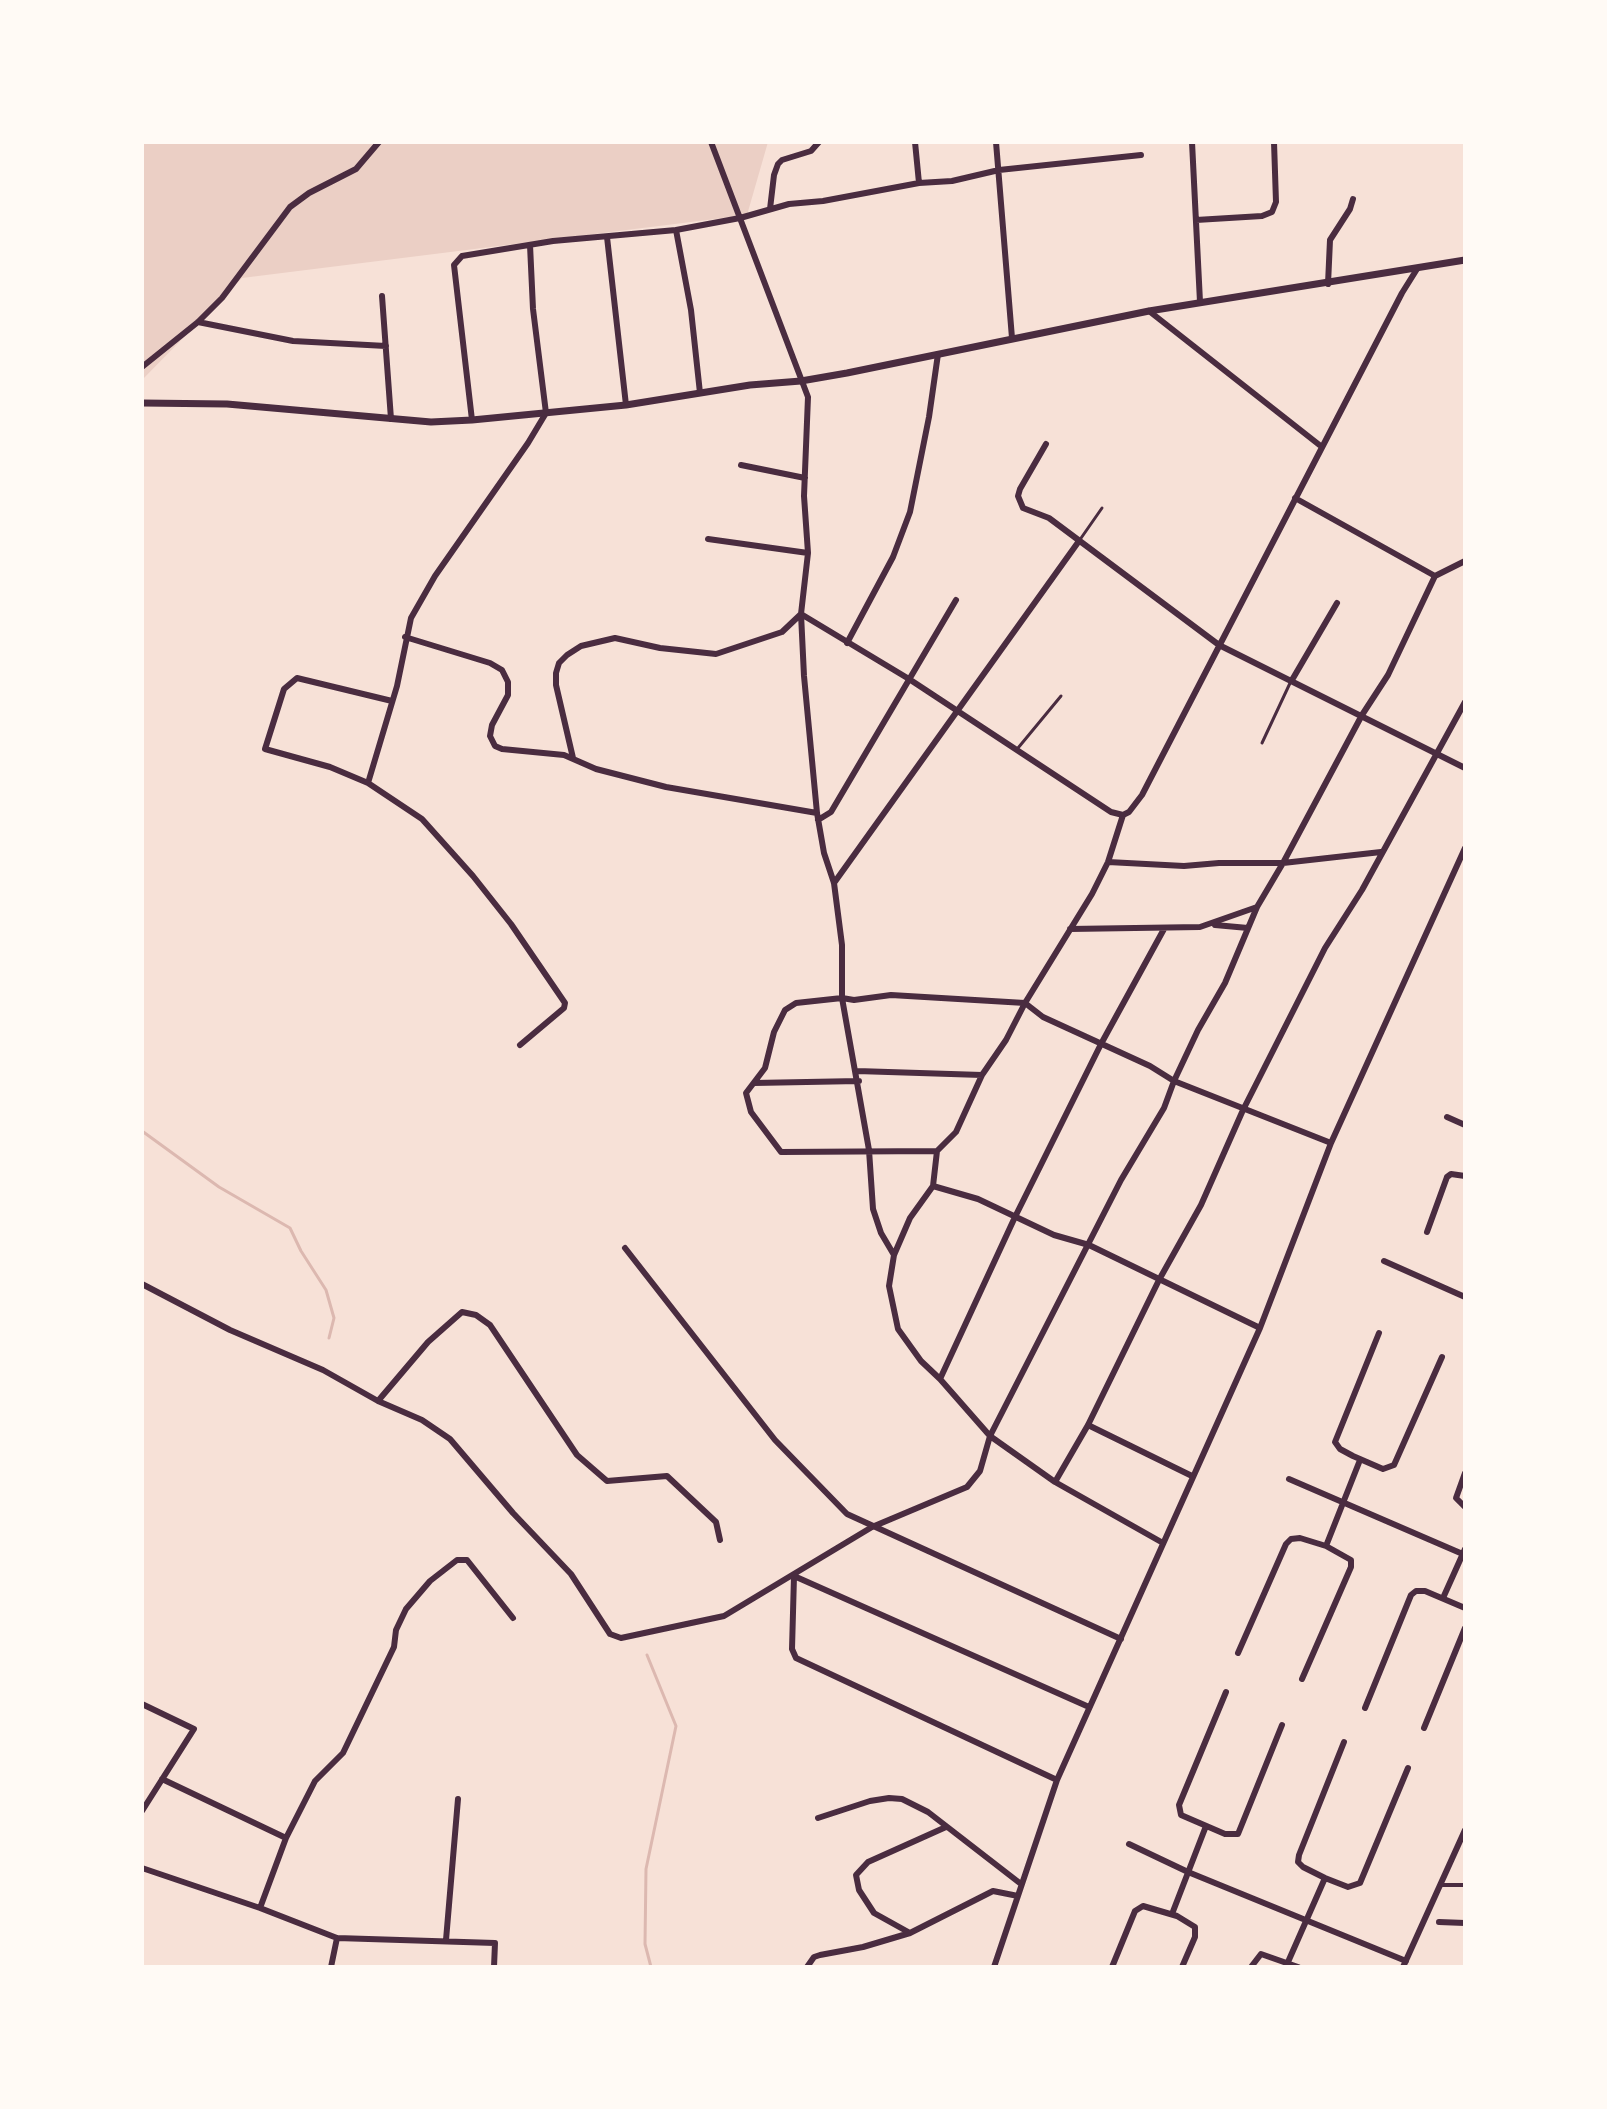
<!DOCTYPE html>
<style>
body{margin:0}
#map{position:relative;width:1607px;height:2109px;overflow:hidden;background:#f7e1d7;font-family:"Work Sans",sans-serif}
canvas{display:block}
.frame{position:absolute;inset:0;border:144px solid #fffaf5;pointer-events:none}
</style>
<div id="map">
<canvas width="1607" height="2109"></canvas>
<div class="frame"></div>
</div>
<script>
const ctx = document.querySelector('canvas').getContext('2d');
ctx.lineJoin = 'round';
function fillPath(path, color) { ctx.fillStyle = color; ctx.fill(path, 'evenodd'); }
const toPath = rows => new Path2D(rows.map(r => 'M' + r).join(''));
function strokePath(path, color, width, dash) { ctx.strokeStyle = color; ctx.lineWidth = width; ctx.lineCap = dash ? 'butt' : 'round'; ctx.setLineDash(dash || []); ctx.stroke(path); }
fillPath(toPath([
 [142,142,768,142,747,215,242,278,142,380]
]), '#ebcfc5');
strokePath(toPath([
 [142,1131,219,1187,290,1228,301,1251,326,1290,334,1318,329,1338],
 [647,1655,676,1726,646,1869,645,1944,651,1967]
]), '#dcb8b0', 3);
strokePath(toPath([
 [1079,541,1102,508],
 [1262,743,1291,681],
 [1018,748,1061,696]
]), '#4a2c40', 3);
strokePath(toPath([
 [1440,1885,1465,1885]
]), '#4a2c40', 4);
strokePath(toPath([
 [711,142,808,397,804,496,808,553,801,614,804,676,817,813,824,853,834,883,842,945,842,998,869,1150,873,1209,881,1233,894,1255,889,1286,898,1329,921,1361,940,1379,990,1436,1055,1482,1163,1543],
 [915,142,919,183],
 [996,142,1012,338],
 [1192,142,1200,302],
 [770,209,774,175,778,164,782,160,811,151,819,142],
 [1196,220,1262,216,1272,212,1276,202,1274,142],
 [676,230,691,310,700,393],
 [607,237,626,405],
 [1328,284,1330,240,1350,209,1353,199],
 [382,296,391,419],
 [1149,311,1322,447],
 [198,322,293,341,386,346],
 [142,367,198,322,222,298,290,207,309,193,356,169,379,142],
 [472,420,454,265,462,256,553,241,676,230,740,218,789,204,823,201,919,183,952,181,999,170,1141,155],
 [1046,444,1020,489,1018,496,1023,508,1049,518,1219,645,1465,768],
 [741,465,805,478],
 [1295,498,1435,576],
 [708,539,808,553],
 [1435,576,1465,561],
 [405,637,490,663,502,670,508,682,508,695,492,725,490,736,495,746,502,749,564,755,596,769,666,787,817,813],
 [847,643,893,557,910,512,929,417,938,354],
 [1292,680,1337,603],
 [392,701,297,678,284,689,265,749,330,767,368,783,422,819,473,876,511,924,565,1003,564,1008,520,1045],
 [573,758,556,685,556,673,559,663,567,655,581,646,615,638,660,648,716,654,782,632,801,614,909,679,1111,812,1123,815],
 [368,783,397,686,411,618,435,576,528,443,546,413,533,309,530,245],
 [818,820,831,812,956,600],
 [1108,862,1184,866,1219,863,1283,863,1381,852],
 [834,883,1079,541],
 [1215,925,1248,928],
 [1070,929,1200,927,1257,907],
 [857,1071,982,1075],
 [754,1083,859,1081],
 [1447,1117,1465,1125],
 [937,1151,781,1152,751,1112,746,1093,765,1068,774,1032,785,1010,796,1003,842,998,854,1000,891,995,1025,1003,1043,1017,1150,1066,1174,1081,1331,1143],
 [933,1186,978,1199,1054,1235,1089,1245,1260,1328],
 [1427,1232,1447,1177,1451,1174,1465,1176],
 [625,1248,775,1440,847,1514,1121,1639],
 [894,1255,910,1218,933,1186,937,1151,956,1132,982,1075,1006,1040,1025,1003,1092,894,1108,862,1123,815,1129,812,1142,795,1402,293,1417,269],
 [1384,1261,1465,1297],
 [142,1284,230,1330,323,1370,378,1401,422,1420,450,1439,513,1513,571,1574,610,1634,621,1638,724,1616,872,1527,967,1487,980,1471,990,1436,1121,1180,1164,1108,1174,1081,1198,1030,1225,983,1257,907,1283,863,1362,715,1388,675,1435,576],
 [1379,1333,1335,1442,1340,1449,1353,1456,1383,1469,1394,1465,1442,1357],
 [940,1379,1015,1217,1101,1044,1164,929],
 [378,1401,428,1342,462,1312,476,1315,490,1325,577,1455,607,1481,667,1476,716,1522,720,1540],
 [1088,1425,1192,1476],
 [1465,1473,1456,1498,1465,1507],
 [1289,1479,1465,1555],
 [1055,1482,1088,1425,1159,1280,1201,1205,1243,1110,1325,948,1362,890,1465,702],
 [1326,1546,1360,1460],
 [1443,1598,1465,1549],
 [1238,1653,1286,1544,1291,1539,1300,1538,1326,1546,1351,1560,1351,1567,1302,1679],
 [1226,1692,1179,1805,1181,1815,1225,1834,1238,1834,1282,1725],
 [142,1704,194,1729,142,1811],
 [1365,1708,1411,1595,1416,1591,1425,1591,1465,1608],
 [1424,1728,1465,1628],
 [1344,1742,1299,1855,1298,1862,1303,1867,1325,1878,1348,1887,1360,1883,1408,1768],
 [162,1779,286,1838],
 [1057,1780,796,1658,792,1649,794,1576,1089,1707],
 [818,1818,870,1801,889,1798,902,1799,928,1812,1021,1884],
 [1129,1844,1188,1872,1406,1961],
 [142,1868,260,1908,337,1938,495,1943,494,1967],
 [260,1908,286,1838,315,1781,343,1753,394,1647,396,1630,406,1609,430,1581,457,1560,467,1560,513,1618],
 [1172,1914,1206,1826],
 [1439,1922,1465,1923],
 [910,1933,874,1913,859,1890,856,1875,868,1862,946,1827],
 [446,1940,458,1799],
 [1288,1962,1325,1878],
 [331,1967,337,1938],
 [807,1967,814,1957,820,1955,863,1947,910,1933,993,1891,1018,1896],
 [994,1967,1057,1780,1260,1328,1331,1143,1465,848],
 [1112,1967,1135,1911,1143,1906,1177,1916,1195,1927,1195,1937,1182,1967],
 [1251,1967,1261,1954,1298,1967],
 [1403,1967,1465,1830]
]), '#4a2c40', 6);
strokePath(toPath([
 [142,403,227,404,431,422,472,420,626,405,750,385,801,381,847,373,1149,311,1465,260]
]), '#4a2c40', 7);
</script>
